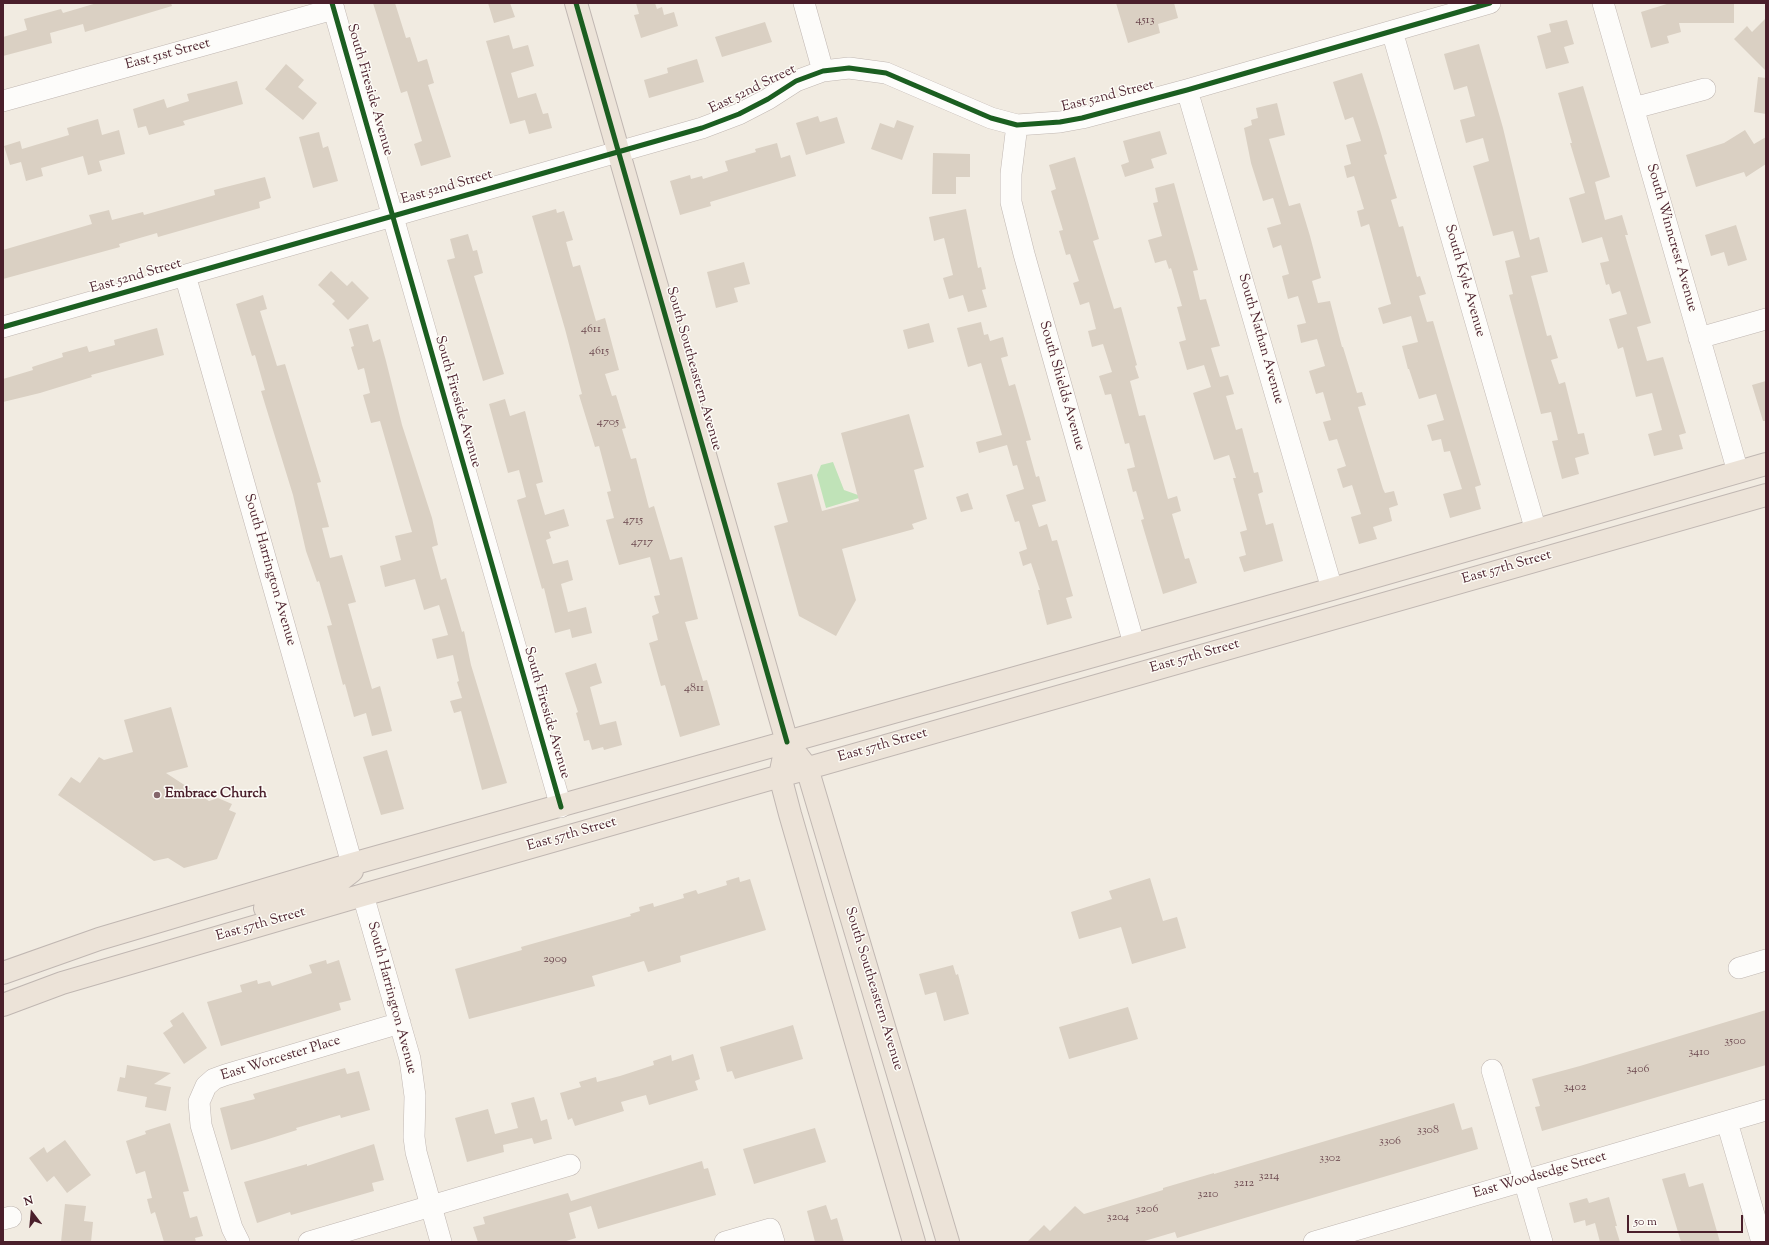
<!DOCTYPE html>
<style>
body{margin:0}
#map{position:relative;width:1769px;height:1245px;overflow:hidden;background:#f1ebe1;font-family:"Sorts Mill Goudy",serif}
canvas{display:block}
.frame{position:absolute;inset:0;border:4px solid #4a1f2b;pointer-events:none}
.north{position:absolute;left:12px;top:1193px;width:40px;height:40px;-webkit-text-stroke:3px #fdfcf7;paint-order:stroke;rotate:344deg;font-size:11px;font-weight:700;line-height:16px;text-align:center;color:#4a1f2b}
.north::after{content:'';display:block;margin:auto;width:14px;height:18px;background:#4a1f2b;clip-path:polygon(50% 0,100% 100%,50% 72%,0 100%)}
.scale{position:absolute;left:1627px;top:1215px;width:116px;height:18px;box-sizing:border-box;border:2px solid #4a1f2b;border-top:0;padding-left:5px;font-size:12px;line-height:14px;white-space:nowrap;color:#4a1f2b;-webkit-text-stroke:3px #fdfcf7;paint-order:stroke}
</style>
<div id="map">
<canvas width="1769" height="1245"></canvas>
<div class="frame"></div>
<div class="north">N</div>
<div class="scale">50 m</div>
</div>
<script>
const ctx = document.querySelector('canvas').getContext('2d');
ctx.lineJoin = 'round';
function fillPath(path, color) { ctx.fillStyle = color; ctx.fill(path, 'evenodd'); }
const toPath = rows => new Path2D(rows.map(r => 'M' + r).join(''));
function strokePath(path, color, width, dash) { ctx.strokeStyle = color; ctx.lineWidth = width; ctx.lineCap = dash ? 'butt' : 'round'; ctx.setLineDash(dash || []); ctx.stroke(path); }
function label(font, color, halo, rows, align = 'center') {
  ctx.font = font + ' "Sorts Mill Goudy",serif'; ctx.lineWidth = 3; ctx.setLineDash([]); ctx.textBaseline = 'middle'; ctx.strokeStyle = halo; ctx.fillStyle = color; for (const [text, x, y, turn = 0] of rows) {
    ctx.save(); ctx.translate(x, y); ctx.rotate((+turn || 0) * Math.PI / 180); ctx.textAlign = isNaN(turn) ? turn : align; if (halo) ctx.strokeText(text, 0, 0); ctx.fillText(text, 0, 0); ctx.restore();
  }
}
fillPath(toPath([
 [833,462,844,490,858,495,859,498,826,508,817,475,821,465]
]), '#c0e3b8');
fillPath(toPath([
 [97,3,171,3,172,6,85,32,83,24,50,33,52,43,3,56,3,37,27,30,24,19,61,9,63,13],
 [373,3,395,3,406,38,410,37,418,62,427,59,434,83,428,85,451,157,421,166,414,144,422,141,407,91,401,93],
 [488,3,510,3,515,17,494,23],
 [636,3,655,3,657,9,662,7,664,15,674,12,678,26,641,38,634,15,639,14],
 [1116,3,1174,3,1178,18,1158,24,1160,33,1128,43],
 [1670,3,1734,3,1734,23,1679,23,1681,32,1667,36,1669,43,1651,48,1641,12],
 [1766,18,1766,71,1734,39,1747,26,1752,32],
 [1567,20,1574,44,1564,47,1569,63,1546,69,1537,36,1551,32,1549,24],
 [765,22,772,42,722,57,715,37],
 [509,35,513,49,528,45,534,66,511,73,518,98,536,93,543,114,548,113,552,128,529,134,525,120,510,124,486,41],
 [1479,44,1503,128,1530,240,1539,237,1548,272,1531,276,1547,336,1551,335,1558,358,1551,360,1559,384,1565,382,1578,434,1584,433,1589,454,1575,458,1579,474,1562,479,1552,441,1558,440,1551,412,1541,414,1509,295,1513,294,1505,261,1520,257,1513,231,1493,236,1473,166,1489,161,1483,138,1466,143,1460,120,1475,116,1467,86,1454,90,1444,54],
 [697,59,704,82,649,98,644,80,668,73,667,68],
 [286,64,304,80,298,87,317,103,303,120,265,89],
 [1362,73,1380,130,1387,154,1384,155,1397,198,1391,200,1399,227,1403,226,1417,277,1420,276,1426,294,1419,296,1427,322,1433,321,1481,485,1475,487,1481,509,1450,518,1443,494,1462,489,1450,451,1444,452,1441,439,1432,441,1427,425,1444,420,1436,394,1419,399,1409,369,1408,369,1402,346,1418,342,1411,316,1383,324,1378,308,1391,304,1369,224,1361,227,1357,211,1364,209,1354,176,1347,178,1344,166,1351,164,1346,145,1361,141,1353,117,1345,120,1333,82],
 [1758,77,1766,78,1766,114,1754,112],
 [237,81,243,104,183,121,185,125,149,135,146,126,138,128,133,109,164,99,167,108,189,101,187,94],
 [1583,86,1610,177,1595,182,1605,220,1622,215,1628,235,1625,235,1651,323,1637,327,1647,361,1663,357,1686,433,1679,435,1683,449,1654,456,1648,434,1662,430,1652,393,1636,397,1623,347,1618,349,1609,319,1627,314,1620,291,1612,294,1609,284,1606,285,1600,263,1609,261,1602,237,1582,243,1569,198,1585,193,1570,143,1572,143,1558,93],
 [1277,103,1285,135,1269,139,1289,206,1300,203,1310,236,1321,278,1312,281,1318,303,1330,301,1342,347,1343,347,1357,393,1362,392,1366,405,1358,407,1383,489,1385,493,1394,491,1398,505,1389,508,1392,521,1373,527,1377,539,1359,544,1351,517,1361,514,1352,485,1343,488,1337,469,1346,466,1337,439,1329,441,1323,422,1331,420,1323,392,1316,394,1309,371,1325,366,1317,339,1301,343,1297,325,1306,323,1298,296,1288,299,1282,276,1289,274,1281,245,1273,248,1267,228,1281,224,1273,198,1263,201,1251,163,1244,128,1252,125,1251,120,1258,118,1256,108],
 [818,116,820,122,837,117,845,143,806,155,796,123],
 [98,119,102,135,119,130,125,154,99,161,102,171,88,175,83,156,41,168,43,176,26,181,21,162,10,165,4,146,20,141,22,149,69,135,67,128],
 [897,120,914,126,902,160,871,149,880,123,894,128],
 [1745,130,1754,144,1766,137,1766,164,1746,177,1744,172,1696,187,1686,155,1724,143],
 [1160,131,1167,154,1151,159,1154,168,1125,177,1121,165,1129,162,1123,141],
 [319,132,323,148,328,146,338,181,313,188,299,137],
 [777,143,781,158,790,155,796,176,710,202,711,206,680,215,670,181,690,175,691,179,702,176,703,179,728,171,725,161,756,152,755,149],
 [933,153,970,154,970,177,956,177,956,194,932,194],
 [1075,157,1099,239,1093,241,1114,309,1121,307,1137,365,1135,366,1139,378,1130,381,1139,416,1145,415,1168,499,1177,496,1181,511,1172,514,1185,559,1189,558,1197,583,1163,594,1141,520,1144,519,1136,491,1133,492,1127,469,1135,467,1129,443,1125,444,1111,394,1105,395,1099,376,1112,372,1103,344,1092,347,1088,331,1096,329,1089,302,1080,305,1073,283,1079,281,1070,254,1066,255,1059,231,1063,230,1051,191,1056,189,1049,165],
 [265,177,271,198,259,202,260,208,158,237,157,233,119,244,120,247,3,279,3,250,92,224,89,215,109,210,112,220,143,212,144,215,215,195,214,190],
 [1174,183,1198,270,1193,271,1200,300,1206,299,1220,346,1211,348,1220,377,1228,375,1234,394,1226,396,1236,430,1242,428,1254,473,1258,472,1263,492,1258,494,1266,525,1273,523,1283,561,1244,572,1239,557,1246,555,1240,532,1247,530,1233,478,1236,478,1229,455,1214,460,1193,393,1211,387,1204,365,1187,370,1179,342,1186,340,1177,307,1182,306,1171,268,1169,269,1166,260,1155,263,1148,240,1162,236,1153,203,1158,202,1155,188],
 [556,209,557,213,564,211,573,240,566,242,573,267,580,265,596,321,605,318,619,370,605,374,612,396,616,395,626,428,622,429,631,459,636,458,649,508,654,506,670,560,682,557,698,619,685,622,703,681,707,680,720,725,680,737,665,685,661,686,649,643,658,640,652,616,659,613,654,596,660,595,650,557,619,565,606,520,614,518,607,492,611,491,599,446,595,447,579,395,582,394,565,329,532,216],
 [966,209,978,268,981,267,986,289,982,290,987,307,968,312,963,295,949,299,943,278,953,275,944,238,934,241,929,217],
 [1736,225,1747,260,1728,266,1724,252,1711,256,1705,235],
 [468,234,473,251,477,250,483,273,474,276,504,374,483,381,447,260,455,258,450,239],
 [744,262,750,284,734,288,738,302,716,308,707,272],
 [331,271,347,286,352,281,369,298,348,320,332,304,335,301,318,285],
 [263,295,267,309,260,311,277,366,285,364,321,482,317,483,329,527,322,528,330,558,342,555,356,602,348,604,372,689,380,686,392,731,372,736,366,713,354,717,345,684,343,685,327,626,332,625,319,581,317,582,306,551,293,495,261,391,265,390,255,355,252,356,236,304],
 [981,322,984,335,988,334,990,341,1003,337,1008,356,1001,358,1009,386,1015,384,1031,440,1026,441,1036,477,1039,476,1046,501,1032,505,1039,527,1047,524,1052,541,1057,540,1073,596,1066,598,1072,618,1047,625,1038,590,1040,590,1031,563,1023,566,1019,552,1027,549,1019,521,1015,522,1006,495,1024,489,1017,465,1013,466,1007,445,979,453,976,442,1002,435,981,363,968,367,957,328],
 [929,323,934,342,908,349,903,330],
 [368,324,373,342,380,339,386,361,402,425,432,518,438,545,432,547,441,580,446,578,462,632,464,631,471,665,507,783,482,790,461,711,454,713,450,701,462,698,457,682,459,681,453,655,437,659,432,639,448,635,439,605,424,610,415,579,385,587,380,566,401,560,395,536,412,532,380,421,371,423,363,395,370,393,364,368,358,370,351,347,354,346,349,329],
 [157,328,164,355,91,375,92,377,40,393,3,402,3,379,33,370,32,367,63,357,62,353,87,346,89,352,115,345,114,340],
 [1766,381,1766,421,1763,421,1752,385],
 [505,399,510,416,525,411,543,482,536,484,545,515,564,509,569,526,549,532,551,538,546,540,553,564,568,560,573,580,561,584,568,612,586,607,592,633,572,638,570,629,555,633,544,588,542,589,517,500,526,497,519,470,508,473,489,404],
 [909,414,924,467,914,470,927,519,912,524,914,529,842,549,856,600,836,636,799,616,774,526,788,522,777,483,812,474,822,511,859,501,841,433],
 [968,493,973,509,961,512,956,497],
 [596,663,602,683,590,687,600,725,616,721,622,745,604,750,603,747,592,750,589,740,584,741,576,713,578,712,565,673],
 [171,707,188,767,166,773,209,801,218,798,232,804,229,810,236,813,217,859,184,868,168,858,154,861,58,795,71,777,80,783,99,757,104,760,133,752,124,720],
 [387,750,404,809,381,815,363,757],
 [739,877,740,882,750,879,766,930,680,956,681,962,648,972,644,961,592,976,595,986,469,1019,455,969,522,950,521,947,631,916,630,914,640,911,639,907,653,903,654,907,684,898,683,894,696,890,698,894,727,885,726,881],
 [1150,878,1163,921,1177,917,1186,948,1132,964,1121,927,1079,939,1071,912,1112,899,1109,891],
 [326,960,327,964,339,960,351,1000,339,1003,341,1010,221,1046,207,1002,242,992,240,985,257,980,258,984,270,981,272,986,312,973,309,965],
 [953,965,956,975,958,974,969,1014,944,1021,936,992,925,995,919,974],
 [1128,1007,1138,1039,1069,1059,1059,1027],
 [1766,1010,1766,1065,1542,1131,1535,1107,1540,1106,1532,1079,1580,1066],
 [183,1012,207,1048,184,1064,163,1033,173,1026,170,1021],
 [793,1025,803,1059,735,1079,732,1071,727,1072,720,1047],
 [693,1054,700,1079,695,1081,698,1090,649,1105,646,1095,621,1102,624,1111,575,1126,572,1118,568,1120,560,1093,581,1087,579,1082,596,1077,597,1082,620,1076,654,1065,653,1061,671,1055,672,1061],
 [127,1065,171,1073,154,1084,171,1087,166,1111,145,1107,147,1097,117,1091,120,1077,125,1078],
 [345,1068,347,1074,359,1071,370,1110,341,1118,340,1115,296,1128,297,1130,262,1141,231,1150,220,1108,255,1099,253,1094],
 [534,1097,541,1121,547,1119,552,1139,534,1144,532,1138,503,1145,504,1152,467,1162,455,1118,488,1109,495,1134,518,1128,511,1103],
 [1454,1103,1462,1130,1472,1127,1478,1149,1177,1238,1175,1232,1141,1242,1027,1242,1044,1225,1050,1231,1075,1206,1084,1214,1163,1190,1163,1188,1214,1173,1214,1174],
 [170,1123,189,1191,183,1192,190,1218,197,1216,203,1236,195,1238,196,1242,164,1242,155,1212,151,1214,147,1199,152,1198,145,1171,136,1174,126,1141,146,1134,145,1131],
 [815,1128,826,1162,754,1184,743,1149],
 [65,1140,91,1175,67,1193,54,1176,47,1182,29,1158,44,1147,47,1153],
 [374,1144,384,1180,372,1183,374,1191,291,1215,290,1212,257,1223,244,1182,307,1164,307,1166],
 [702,1161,704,1169,708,1168,716,1195,598,1229,591,1206,569,1213,576,1238,563,1242,478,1242,473,1227,485,1224,483,1217,568,1193,571,1201],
 [1685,1173,1689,1187,1703,1183,1720,1242,1681,1242,1662,1179],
 [1609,1197,1617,1226,1615,1226,1620,1242,1600,1242,1595,1223,1586,1226,1585,1220,1574,1223,1569,1203,1587,1198,1589,1203],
 [65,1204,86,1206,84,1221,93,1222,91,1242,61,1242],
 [826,1205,831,1220,837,1218,844,1242,815,1242,807,1211]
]), '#dad0c3');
const minor = toPath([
 [332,3,561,807],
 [804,3,823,71],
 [1603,3,1738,472],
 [1392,31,1536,531],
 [1187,90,1332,589],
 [3,101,334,9],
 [1634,108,1705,89],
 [1017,125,1011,174,1011,202,1024,254,1134,644],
 [185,275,352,864],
 [3,327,702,128,739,114,768,99,796,81,823,71,849,68,886,73,991,118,1017,125,1060,122,1082,118,1187,90,1490,3],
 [1699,338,1766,319],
 [363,895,410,1059,415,1096,414,1137,416,1152,441,1242],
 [1739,968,1766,960],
 [1492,1070,1542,1242],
 [1727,1122,1762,1242],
 [3,1219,11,1217],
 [239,1242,232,1228,201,1125,199,1102,206,1086,214,1079,225,1075,400,1023],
 [309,1242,570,1165],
 [725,1242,770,1229,774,1242],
 [1314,1242,1766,1110]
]);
const major = toPath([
 [576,3,787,742,807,768,948,1242],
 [783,761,780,776,790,814,914,1242],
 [265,908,334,885,352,871],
 [3,973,99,939,352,864,1332,589,1766,464],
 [3,1005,62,983,363,895,1766,495]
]);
strokePath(minor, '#c0b7b2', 22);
strokePath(major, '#c0b7b2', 24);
strokePath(minor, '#fdfcfa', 21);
strokePath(major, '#ece3d8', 22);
strokePath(toPath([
 [332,3,561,807],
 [576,3,787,742],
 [3,327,702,128,739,114,768,99,796,81,823,71,849,68,886,73,991,118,1017,125,1060,122,1082,118,1187,90,1490,3]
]), '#1b5e20', 5);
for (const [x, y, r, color] of [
 [157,795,4,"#84666b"]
]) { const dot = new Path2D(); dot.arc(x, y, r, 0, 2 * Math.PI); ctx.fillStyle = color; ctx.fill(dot); strokePath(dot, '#fdfcf7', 1.5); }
label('12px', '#6e4b51', null, [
 ["4513",1145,21],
 ["4611",591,330],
 ["4615",599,352],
 ["4705",608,423],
 ["4715",633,521],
 ["4717",642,543],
 ["4811",694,689],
 ["2909",555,960],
 ["3500",1735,1042],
 ["3410",1699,1053],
 ["3406",1638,1070],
 ["3402",1575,1088],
 ["3308",1428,1131],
 ["3306",1390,1142],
 ["3302",1330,1159],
 ["3214",1269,1177],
 ["3212",1244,1184],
 ["3210",1208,1195],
 ["3206",1147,1210],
 ["3204",1118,1218]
]);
label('14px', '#4a1f2b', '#fdfcf7', [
 ["East 51st Street",168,55,-15],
 ["South Fireside Avenue",369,90,74],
 ["East 52nd Street",753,90,-26],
 ["East 52nd Street",1108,97,-14],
 ["East 52nd Street",447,188,-16],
 ["South Winncrest Avenue",1671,238,74],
 ["East 52nd Street",136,277,-16],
 ["South Kyle Avenue",1464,281,74],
 ["South Nathan Avenue",1260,339,74],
 ["South Southeastern Avenue",693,369,74],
 ["South Shields Avenue",1061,386,74],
 ["South Fireside Avenue",457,402,74],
 ["East 57th Street",1507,568,-16],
 ["South Harrington Avenue",269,570,74],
 ["East 57th Street",1195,657,-16],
 ["South Fireside Avenue",546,713,74],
 ["East 57th Street",883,746,-16],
 ["East 57th Street",572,835,-16],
 ["East 57th Street",261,925,-16],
 ["South Southeastern Avenue",873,989,73],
 ["South Harrington Avenue",391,998,75],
 ["East Worcester Place",281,1059,-17],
 ["East Woodsedge Street",1540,1176,-16]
]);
label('bold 14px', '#4a1f2b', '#fdfcf7', [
 ["Embrace Church",165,795]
], 'left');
</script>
